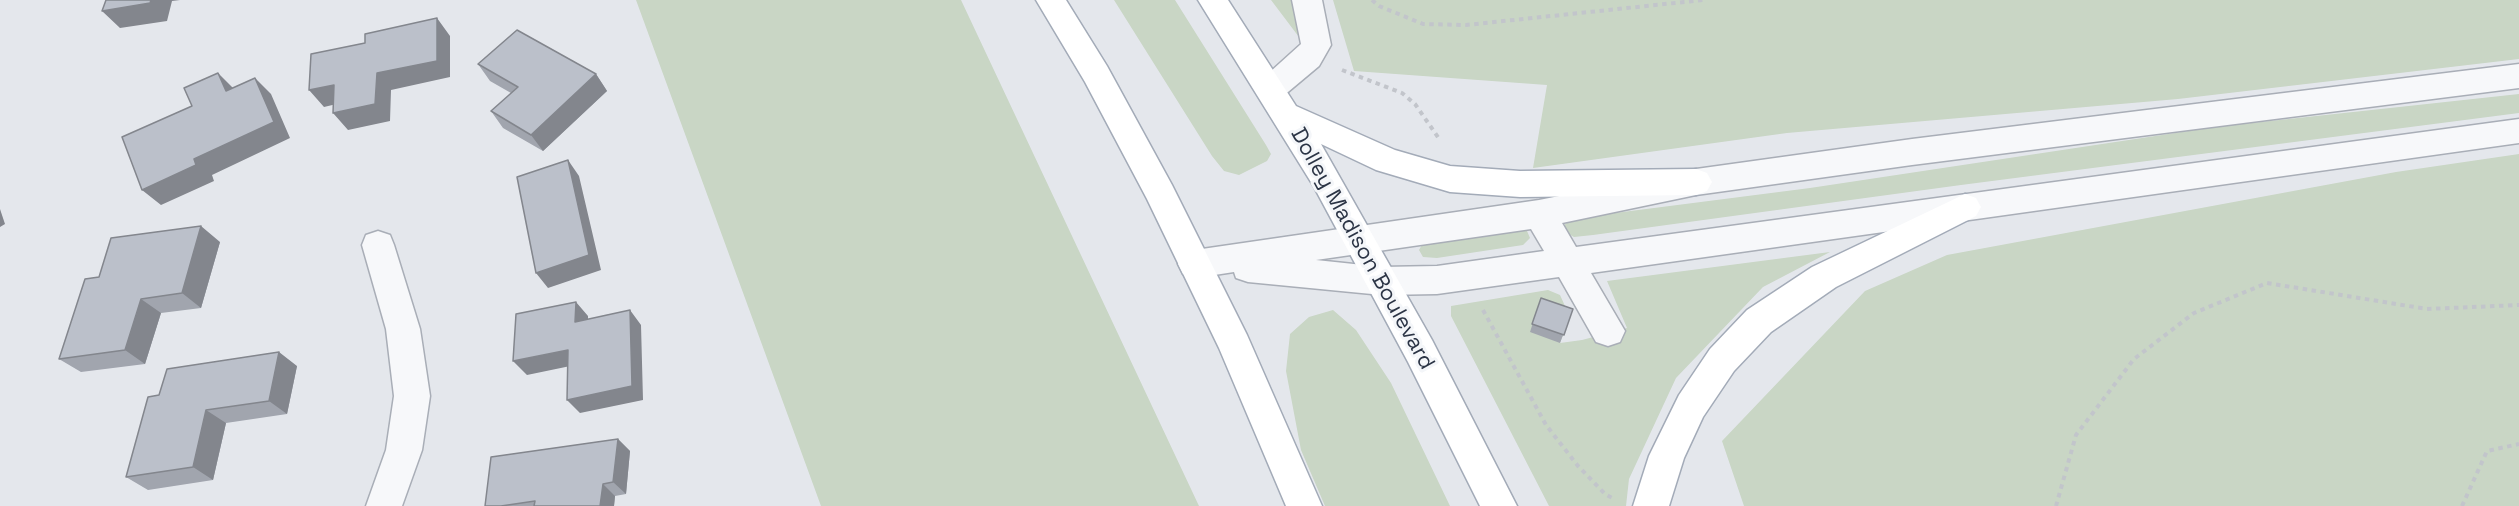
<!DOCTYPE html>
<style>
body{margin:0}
canvas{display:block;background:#e4e7ec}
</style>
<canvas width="2519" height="506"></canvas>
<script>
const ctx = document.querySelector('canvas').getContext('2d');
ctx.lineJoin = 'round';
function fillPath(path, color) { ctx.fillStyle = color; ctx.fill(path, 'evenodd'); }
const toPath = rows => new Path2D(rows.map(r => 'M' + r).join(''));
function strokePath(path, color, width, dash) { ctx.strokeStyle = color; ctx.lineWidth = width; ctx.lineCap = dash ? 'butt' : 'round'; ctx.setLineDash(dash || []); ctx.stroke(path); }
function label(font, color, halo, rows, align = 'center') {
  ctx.font = font + ' "Space Grotesk",sans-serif'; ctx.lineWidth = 6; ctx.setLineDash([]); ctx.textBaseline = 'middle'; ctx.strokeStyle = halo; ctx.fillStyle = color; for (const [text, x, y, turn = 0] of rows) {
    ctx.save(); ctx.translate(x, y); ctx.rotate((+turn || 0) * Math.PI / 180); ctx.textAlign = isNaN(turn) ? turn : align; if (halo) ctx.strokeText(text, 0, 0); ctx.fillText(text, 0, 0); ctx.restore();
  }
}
fillPath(toPath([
 [636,0,961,0,1199,506,821,506],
 [1114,0,1175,0,1266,145,1271,154,1267,161,1239,175,1224,171,1212,156],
 [1271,0,1294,0,1305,45],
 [1333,0,2519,0,2519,59,2178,99,1787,133,1533,168,1547,85,1354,71],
 [2519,94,2519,113,1961,185,1593,235,1574,237,1565,232,1564,225,1571,220,1615,213,1810,188,2215,127],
 [2519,154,2519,506,1744,506,1722,441,1865,291,1947,255,2396,172],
 [1510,227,1527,231,1530,238,1523,245,1437,258,1423,257,1419,250,1423,243],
 [1830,252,1763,287,1676,378,1629,479,1626,506,1549,506,1451,316,1451,306,1548,290,1560,295,1570,317,1560,343,1582,340,1627,328,1607,281],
 [1333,310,1356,330,1391,383,1450,506,1325,506,1301,450,1286,371,1290,334,1309,317]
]), '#c9d6c5');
const minor = toPath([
 [1292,0,1322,0,1331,45,1319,66,1282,97,1271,101,1260,97,1256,89,1260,81,1301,44,1292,0],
 [2519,64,2519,88,1912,165,1696,195,1562,223,1576,247,2519,119,2519,143,1591,273,1625,331,1620,342,1608,346,1596,342,1559,277,1437,294,1382,295,1248,282,1236,278,1234,272,1195,278,1183,274,1178,264,1183,254,1195,250,1539,200,1696,169,1912,139,2519,64],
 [1531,229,1544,251,1437,266,1382,267,1316,260,1531,229],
 [378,231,390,235,394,245,420,329,430,396,422,450,402,506,366,506,386,450,394,396,386,329,362,245,366,235,378,231]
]);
const major = toPath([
 [1036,0,1066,0,1107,66,1172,185,1247,335,1322,506,1286,506,1219,348,1147,199,1085,82,1036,0],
 [1198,0,1228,0,1296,106,1395,150,1450,166,1520,171,1696,169,1707,173,1712,182,1707,191,1696,195,1520,197,1450,192,1376,170,1321,144,1432,340,1517,506,1480,506,1408,362,1314,187,1198,0],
 [1965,194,1976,198,1981,207,1976,216,1836,287,1771,332,1734,371,1703,417,1684,458,1669,506,1633,506,1649,456,1679,395,1710,349,1747,310,1812,267,1965,194]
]);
strokePath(minor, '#a9aeb7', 3);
strokePath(major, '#a3abb8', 3);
strokePath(toPath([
 [1372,0,1379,6,1423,24,1466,25,1703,0],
 [1342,70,1402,93,1415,104,1440,140],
 [1483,310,1546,425,1578,466,1605,494,1614,499],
 [2056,506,2076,435,2134,359,2194,313,2267,283,2427,309,2519,305],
 [2462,506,2487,451,2519,444]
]), '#c2c5cb', 4, [4.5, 4.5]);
fillPath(minor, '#f7f8fa');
fillPath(major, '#fff');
fillPath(toPath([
 [478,64,596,74,607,91,543,151,503,128,491,111,511,93,490,81],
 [220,242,201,308,161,313,145,364,81,372,59,359,99,277],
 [1541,298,1573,309,1560,343,1530,332],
 [297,366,287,414,226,423,213,480,148,490,126,477,159,395],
 [618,439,630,451,626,494,615,496,614,506,485,506]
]), '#a1a5ae');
fillPath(toPath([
 [151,0,180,0,172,1,167,21,120,28,102,11],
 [437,18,450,36,450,77,391,90,390,121,348,130,333,113],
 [218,73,235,90,226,91],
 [596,74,607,91,543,151,531,135],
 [255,78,271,94,290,138,212,175,214,181,161,205,142,190,194,159],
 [334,85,349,101,324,107,309,90],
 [568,160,579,176,601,270,548,288,536,273],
 [0,209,5,224,0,227],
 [201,226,220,242,201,308,182,293],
 [141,299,161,313,145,364,125,350],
 [576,302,588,316,588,336,575,322],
 [630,310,641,325,643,400,580,413,567,400],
 [568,350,580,364,527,375,513,361],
 [279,352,297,366,287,414,269,401],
 [206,410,226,423,213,480,193,467],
 [618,439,630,451,626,494,613,482],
 [603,484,615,496,614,506,600,506]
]), '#83868d');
const building = toPath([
 [106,0,151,0,150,3,102,11,106,0],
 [437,18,437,61,377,73,375,104,333,113,334,85,309,90,311,54,365,43,365,34,437,18],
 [517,30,596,74,531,135,491,111,518,87,478,64,517,30],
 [218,73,226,91,255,78,274,122,194,159,196,165,142,190,122,137,192,106,184,88,218,73],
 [568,160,589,255,536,273,517,177,568,160],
 [201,226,182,293,141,299,125,350,59,359,85,279,99,277,111,238,201,226],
 [1541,298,1573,309,1564,335,1532,324,1541,298],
 [576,302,575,322,630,310,632,386,567,400,568,350,513,361,516,314,576,302],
 [279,352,269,401,206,410,193,467,126,477,148,397,159,395,167,369,279,352],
 [618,439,613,482,603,484,600,506,534,506,535,501,501,506,485,506,491,457,618,439]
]);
fillPath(building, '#bbc0ca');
strokePath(building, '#83868d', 1.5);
label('22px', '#2b3445', '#f4f6f9', [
 ["Dolley Madison Boulevard",1362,249,61]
]);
</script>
